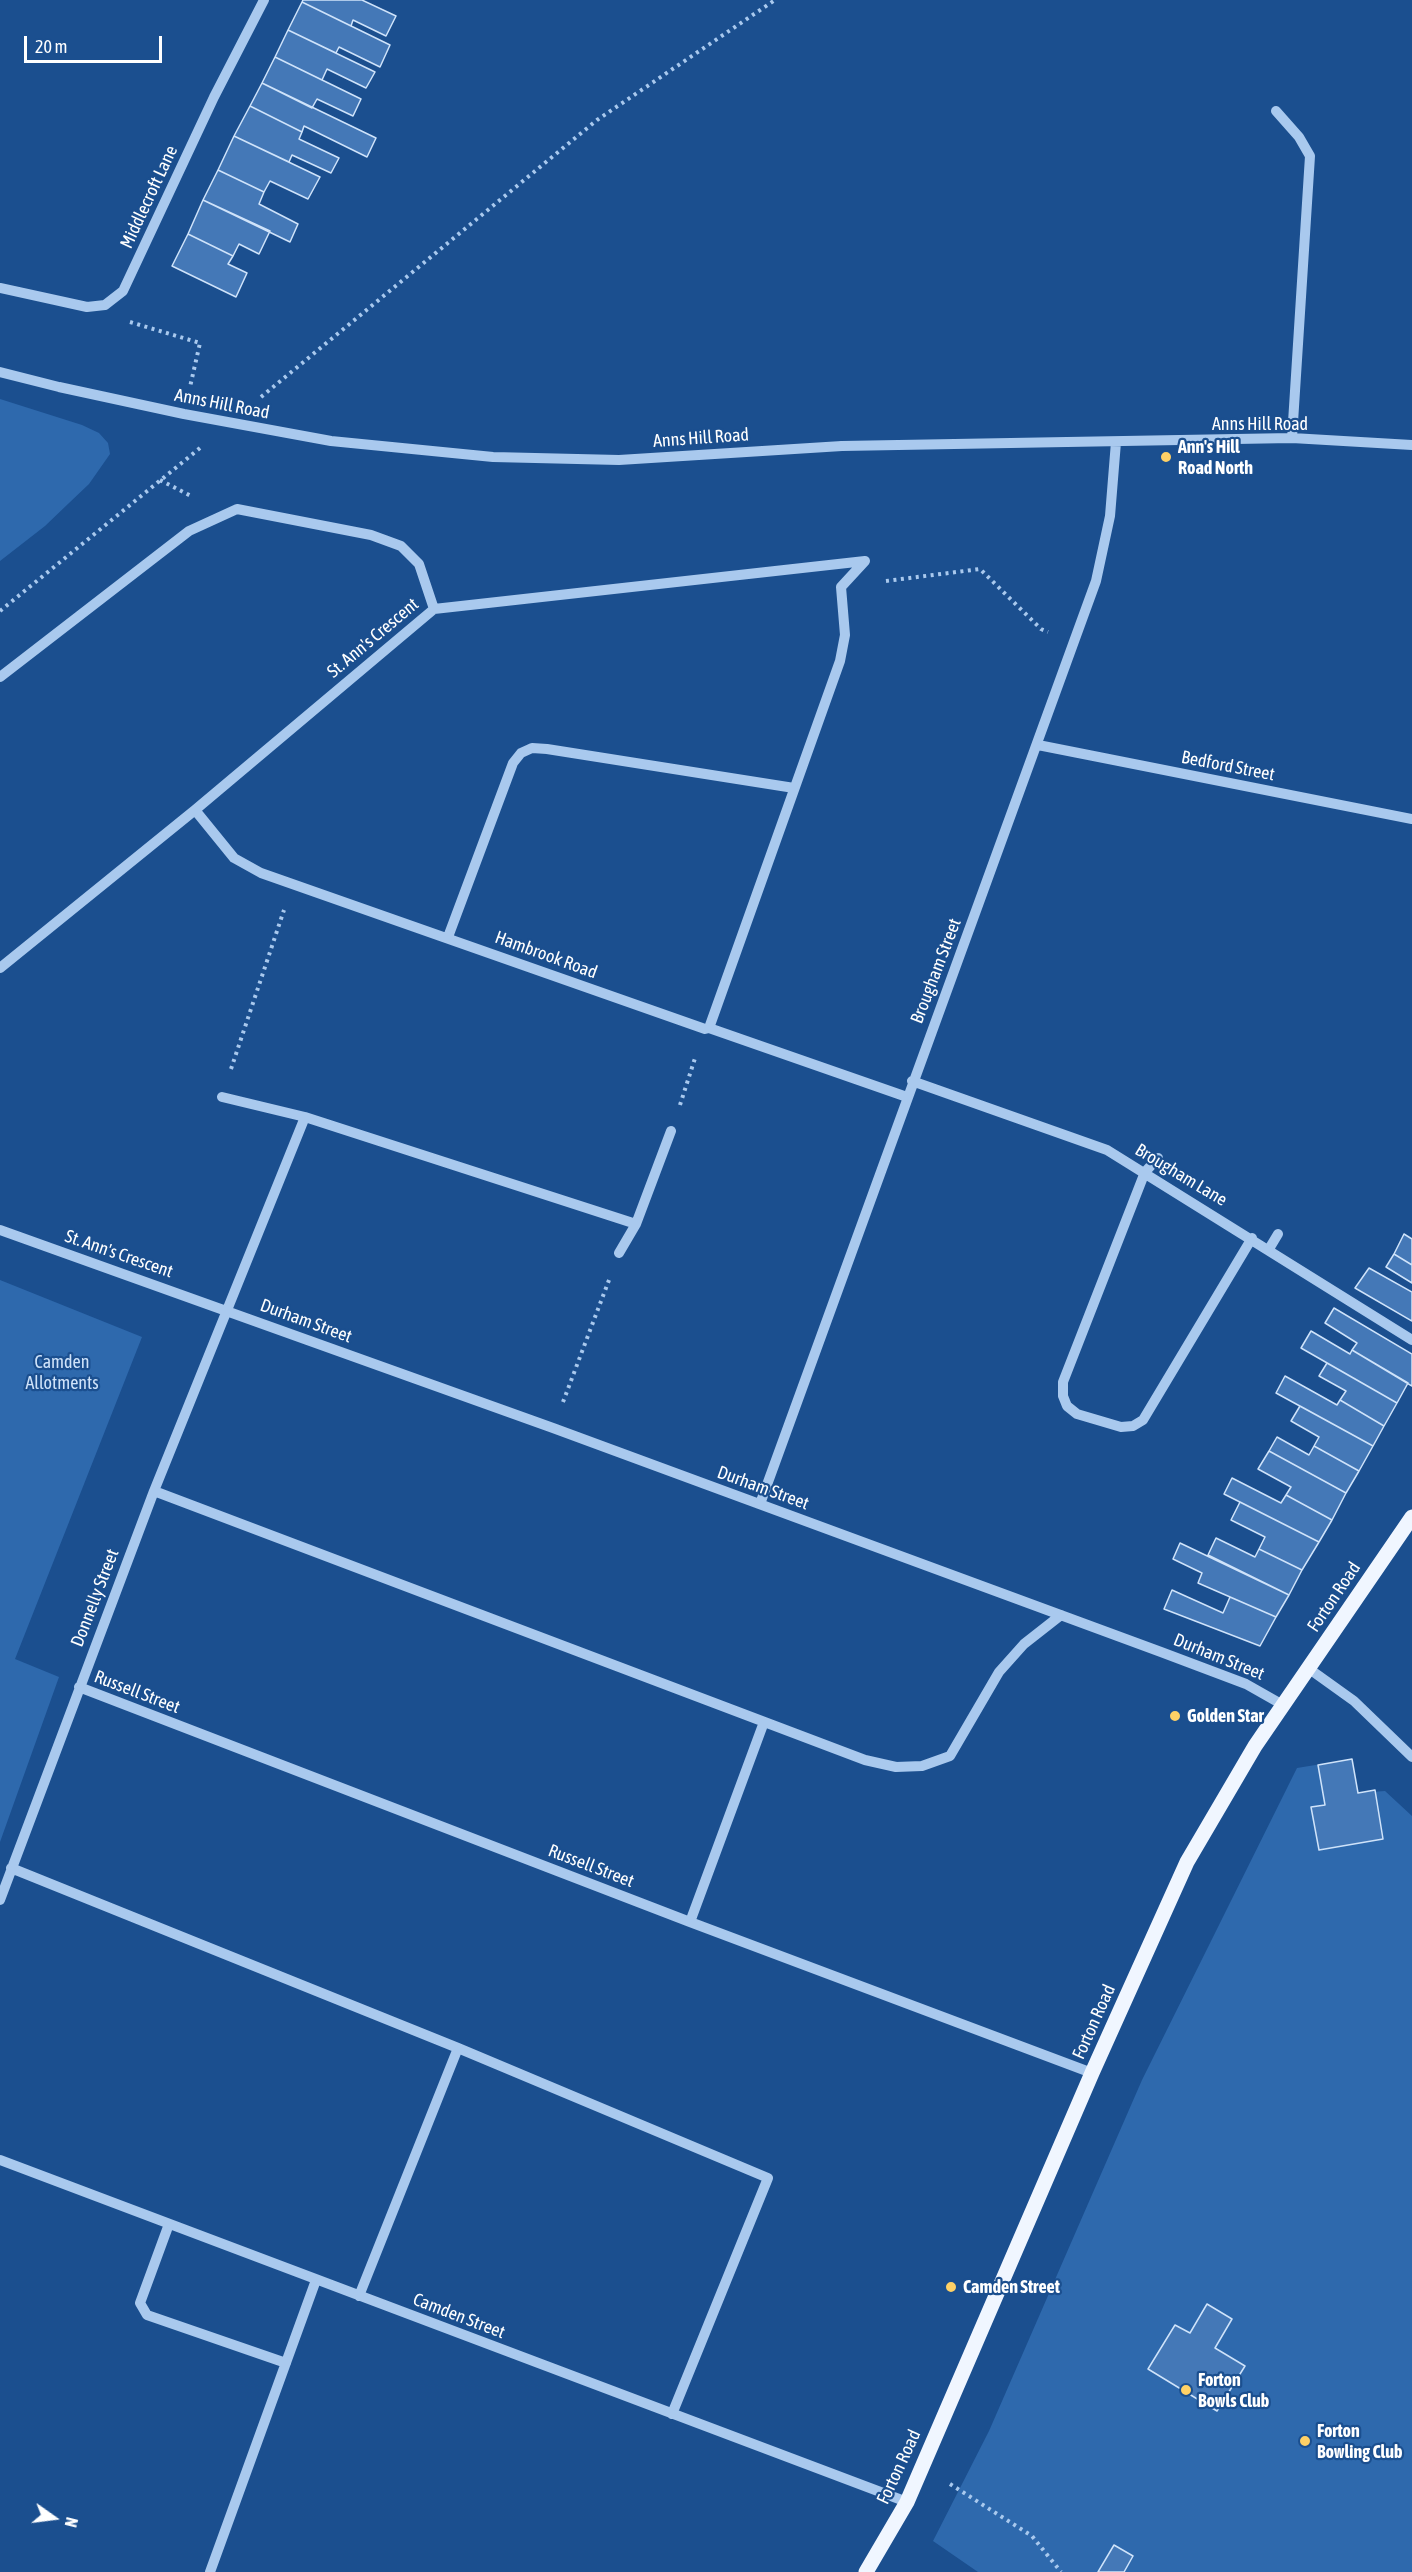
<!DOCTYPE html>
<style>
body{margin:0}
#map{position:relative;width:1412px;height:2572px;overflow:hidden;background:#1b4f8f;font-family:"Asap Condensed",sans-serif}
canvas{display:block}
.north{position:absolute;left:24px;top:2488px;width:60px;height:60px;-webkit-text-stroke:4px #1b4f8f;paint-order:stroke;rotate:104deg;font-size:16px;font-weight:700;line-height:24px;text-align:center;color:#fff}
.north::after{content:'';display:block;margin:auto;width:21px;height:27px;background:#fff;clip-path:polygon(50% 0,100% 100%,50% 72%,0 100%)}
.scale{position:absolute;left:24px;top:36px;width:138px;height:27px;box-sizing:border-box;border:3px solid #fff;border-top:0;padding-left:8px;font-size:18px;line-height:21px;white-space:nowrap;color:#fff;-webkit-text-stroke:4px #1b4f8f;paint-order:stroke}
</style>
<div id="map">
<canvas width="1412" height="2572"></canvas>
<div class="north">N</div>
<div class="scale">20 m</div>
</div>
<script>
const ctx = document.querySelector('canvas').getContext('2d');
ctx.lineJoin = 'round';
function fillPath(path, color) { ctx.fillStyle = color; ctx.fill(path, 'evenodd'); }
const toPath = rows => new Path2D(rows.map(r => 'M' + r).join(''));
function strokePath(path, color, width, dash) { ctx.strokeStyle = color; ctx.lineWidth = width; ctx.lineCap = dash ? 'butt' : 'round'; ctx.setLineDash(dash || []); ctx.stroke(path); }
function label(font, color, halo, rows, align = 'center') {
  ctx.font = font + ' "Asap Condensed",sans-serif'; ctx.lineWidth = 4.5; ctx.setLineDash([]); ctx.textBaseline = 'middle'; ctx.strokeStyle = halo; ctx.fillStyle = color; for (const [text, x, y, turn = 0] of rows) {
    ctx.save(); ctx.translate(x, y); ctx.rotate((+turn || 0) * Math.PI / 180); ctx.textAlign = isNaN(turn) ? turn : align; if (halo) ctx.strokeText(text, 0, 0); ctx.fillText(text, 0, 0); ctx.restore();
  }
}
fillPath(toPath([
 [0,399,82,425,99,433,108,443,110,454,89,484,69,503,45,526,0,561],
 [0,1280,142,1337,15,1659,59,1677,0,1842],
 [1352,1759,1358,1793,1385,1791,1412,1816,1412,2572,978,2572,933,2541,989,2431,1142,2080,1297,1768]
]), '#2e69ad');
const building = toPath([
 [303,0,362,0,396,16,386,36,353,20,351,26,302,2,303,0],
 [302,2,390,45,380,67,339,47,336,53,288,30,302,2],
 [288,30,375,72,366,88,327,69,322,80,275,57,288,30],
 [275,57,361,99,353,116,317,99,312,108,262,83,275,57],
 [262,83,376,138,367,157,304,126,302,132,250,106,262,83],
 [250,106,302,132,299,139,339,158,331,173,292,155,289,162,234,136,250,106],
 [234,136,320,177,308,199,270,181,264,192,218,170,234,136],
 [218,170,264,192,259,204,298,224,290,242,203,200,218,170],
 [203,200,270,231,259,254,239,244,233,256,188,234,203,200],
 [188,234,233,256,228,264,247,273,236,297,172,266,188,234],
 [1404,1234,1412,1239,1412,1265,1394,1254,1404,1234],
 [1394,1254,1412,1265,1412,1283,1386,1267,1394,1254],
 [1369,1268,1412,1292,1412,1321,1355,1288,1369,1268],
 [1334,1308,1412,1354,1412,1386,1352,1350,1357,1343,1325,1323,1334,1308],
 [1311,1331,1350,1354,1352,1350,1408,1383,1397,1403,1301,1348,1311,1331],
 [1327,1363,1397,1403,1384,1426,1340,1400,1346,1391,1319,1376,1327,1363],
 [1285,1376,1337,1405,1340,1400,1384,1426,1373,1446,1276,1393,1285,1376],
 [1300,1406,1373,1446,1359,1471,1314,1446,1319,1437,1291,1421,1300,1406],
 [1277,1437,1309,1455,1314,1446,1359,1471,1346,1493,1269,1451,1277,1437],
 [1269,1451,1346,1493,1332,1520,1286,1495,1291,1487,1258,1469,1269,1451],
 [1232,1478,1281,1503,1286,1495,1332,1520,1319,1542,1224,1494,1232,1478],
 [1240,1502,1319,1542,1302,1570,1259,1549,1265,1537,1231,1520,1240,1502],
 [1216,1538,1255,1557,1259,1549,1302,1570,1289,1595,1208,1555,1216,1538],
 [1180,1543,1289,1595,1276,1617,1198,1583,1202,1573,1173,1559,1180,1543],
 [1172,1590,1223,1613,1230,1597,1276,1617,1260,1646,1164,1609,1172,1590],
 [1352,1759,1358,1793,1375,1790,1383,1839,1319,1850,1311,1807,1325,1805,1318,1765,1352,1759],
 [1207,2304,1232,2319,1215,2348,1245,2366,1217,2411,1148,2369,1175,2325,1190,2333,1207,2304],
 [1114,2545,1133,2556,1124,2572,1098,2572,1114,2545]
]);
fillPath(building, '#4478b7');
strokePath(building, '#cfe3fa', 1.5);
strokePath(toPath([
 [130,322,200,343,190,387],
 [261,397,597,120,775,0],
 [160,480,193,497],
 [886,581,980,569,1041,629,1048,632],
 [0,611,200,448],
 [231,1069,284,910],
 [680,1105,696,1055],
 [563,1402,609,1280],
 [950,2484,1032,2536,1061,2572]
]), '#a9c9ee', 4, [3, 4.5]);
strokePath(toPath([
 [1276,111,1299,137,1310,156,1292,438],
 [0,288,87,307,105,305,123,291,214,97,264,0],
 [842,446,1292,438,1412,445],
 [0,677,189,531,237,509,371,535,401,546,419,564,434,609],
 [1038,745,1412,819],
 [195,810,234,858,261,873,705,1029,709,1028,907,1097],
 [448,937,513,763,521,753,532,748,547,749,794,788],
 [0,968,195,810,434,609,865,561],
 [709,1028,840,661,845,635,841,587,865,561],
 [912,1081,1107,1150,1412,1340],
 [222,1097,305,1117,636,1224],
 [1158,1158,1145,1172,1063,1382,1063,1396,1067,1406,1077,1414,1121,1427,1133,1426,1143,1420,1252,1238],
 [0,1230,553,1428,1161,1652,1246,1684,1283,1705],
 [1269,1249,1278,1234],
 [619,1253,636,1224,671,1131],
 [154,1491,865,1760,896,1767,922,1766,950,1756,999,1672,1024,1644,1061,1615],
 [760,1504,1096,581,1110,516,1116,442],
 [1308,1668,1354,1701,1412,1757],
 [79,1687,690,1922,1092,2073],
 [11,1868,458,2048,768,2178,672,2414],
 [0,1900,154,1491,305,1117],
 [690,1922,764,1722],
 [0,2160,907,2502],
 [169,2224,140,2303,147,2315,286,2363],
 [359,2296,458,2048],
 [210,2572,316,2280]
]), '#a9c9ee', 10);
strokePath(toPath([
 [866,2572,907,2502,1092,2073,1187,1862,1255,1746,1412,1517]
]), '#f0f6ff', 15);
strokePath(toPath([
 [0,372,59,387,184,414,331,441,493,457,619,460,842,446]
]), '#a9c9ee', 10);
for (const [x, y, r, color] of [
 [1166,457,6,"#ffd166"],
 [1175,1716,6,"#ffd166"],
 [951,2287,6,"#ffd166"],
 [1186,2390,6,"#ffd166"],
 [1305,2441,6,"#ffd166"]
]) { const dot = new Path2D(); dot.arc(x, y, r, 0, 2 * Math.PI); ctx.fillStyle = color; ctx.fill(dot); strokePath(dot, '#1b4f8f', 2); }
label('18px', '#fff', '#1b4f8f', [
 ["Middlecroft Lane",149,197,-65],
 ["Anns Hill Road",222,404,11],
 ["Anns Hill Road",1260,424],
 ["Anns Hill Road",701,438,-4],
 ["St. Ann's Crescent",373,638,-40],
 ["Bedford Street",1228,766,11],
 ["Hambrook Road",546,955,20],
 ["Brougham Street",936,971,-69],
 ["Brougham Lane",1181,1175,31],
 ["St. Ann's Crescent",119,1254,19],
 ["Durham Street",306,1321,20],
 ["Durham Street",763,1488,20],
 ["Forton Road",1334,1597,-56],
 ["Donnelly Street",95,1598,-69],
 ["Durham Street",1219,1657,22],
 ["Russell Street",137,1692,21],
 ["Russell Street",591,1866,21],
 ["Forton Road",1094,2022,-66],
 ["Camden Street",459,2316,21],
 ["Forton Road",899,2467,-65]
]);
label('bold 18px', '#fff', '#1b4f8f', [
 ["Ann's Hill",1178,447],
 ["Road North",1178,468],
 ["Golden Star",1187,1716],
 ["Camden Street",963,2287],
 ["Forton",1198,2380],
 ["Bowls Club",1198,2401],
 ["Forton",1317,2431],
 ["Bowling Club",1317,2452]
], 'left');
label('18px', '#cfe3fa', '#1b4f8f', [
 ["Camden",62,1362],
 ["Allotments",62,1383]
]);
</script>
